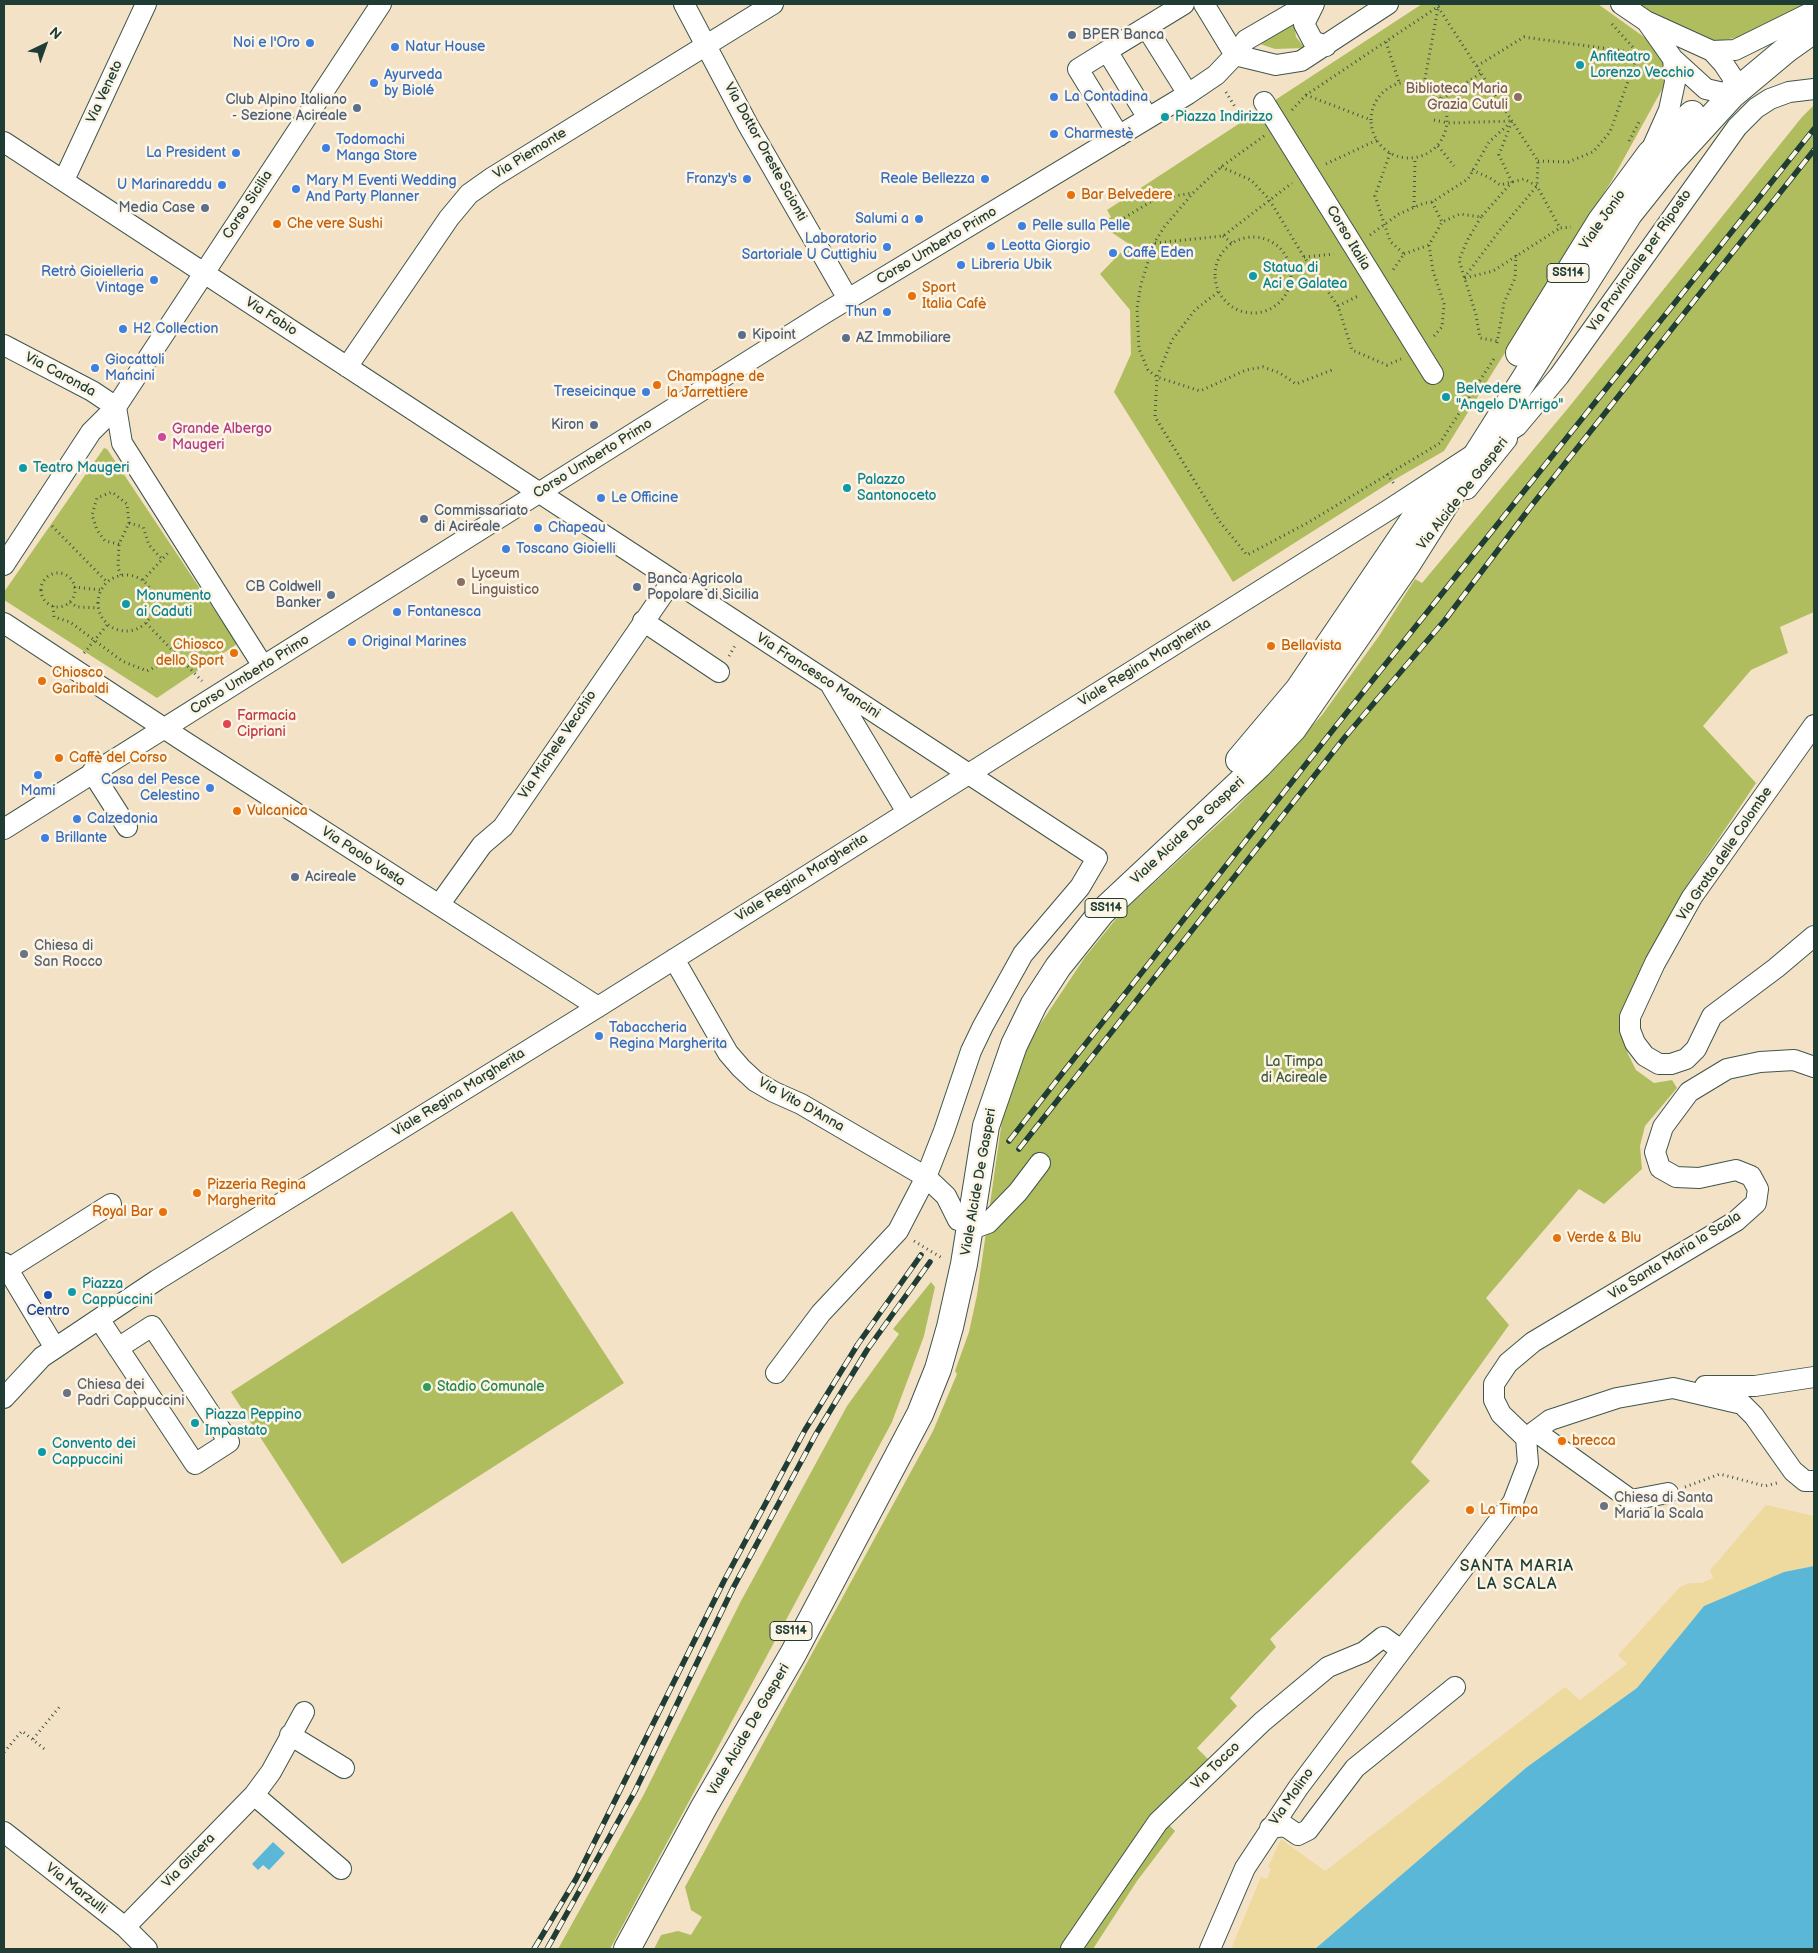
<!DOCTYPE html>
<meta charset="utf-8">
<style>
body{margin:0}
#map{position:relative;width:1818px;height:1953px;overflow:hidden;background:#f4e2c7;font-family:"Balsamiq Sans",sans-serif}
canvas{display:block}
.frame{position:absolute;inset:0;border:5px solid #1f3d34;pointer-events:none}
.north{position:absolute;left:20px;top:20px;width:50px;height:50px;-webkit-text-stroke:4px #fcf5e5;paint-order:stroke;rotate:42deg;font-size:14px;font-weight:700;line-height:20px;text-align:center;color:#1f3d34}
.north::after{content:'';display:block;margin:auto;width:18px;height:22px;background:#1f3d34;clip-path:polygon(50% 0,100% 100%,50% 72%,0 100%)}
</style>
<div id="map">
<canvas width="1818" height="1953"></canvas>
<div class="frame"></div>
<div class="north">N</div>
</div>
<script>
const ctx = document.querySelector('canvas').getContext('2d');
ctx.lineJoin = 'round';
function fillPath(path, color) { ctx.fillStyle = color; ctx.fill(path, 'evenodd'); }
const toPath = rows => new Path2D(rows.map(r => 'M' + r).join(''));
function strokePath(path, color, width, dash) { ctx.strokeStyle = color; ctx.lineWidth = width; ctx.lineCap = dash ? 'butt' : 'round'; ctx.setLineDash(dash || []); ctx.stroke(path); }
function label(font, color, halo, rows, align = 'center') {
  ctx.font = font + ' "Balsamiq Sans",sans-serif'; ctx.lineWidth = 5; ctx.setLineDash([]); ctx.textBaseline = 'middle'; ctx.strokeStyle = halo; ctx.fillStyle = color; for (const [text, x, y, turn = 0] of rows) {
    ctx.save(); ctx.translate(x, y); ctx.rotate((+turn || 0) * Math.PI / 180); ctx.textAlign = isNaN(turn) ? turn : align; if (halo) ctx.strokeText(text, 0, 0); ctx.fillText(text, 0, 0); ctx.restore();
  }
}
fillPath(toPath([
 [1422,4,1598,4,1651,42,1665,60,1665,84,1612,180,1444,451,1392,481,1233,582,1114,392,1131,354,1130,310,1100,274,1129,244,1099,224,1111,217,1107,210],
 [1639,4,1810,4,1745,36,1718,41,1695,37,1675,28],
 [1294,22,1296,37,1305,48,1275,49,1260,44],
 [1814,105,1814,612,1780,627,1788,653,1751,670,1703,726,1756,783,1682,893,1619,1017,1628,1054,1636,1070,1654,1083,1672,1080,1677,1088,1645,1126,1640,1146,1642,1169,1604,1204,1579,1189,1486,1298,1509,1325,1411,1462,1430,1481,1270,1639,1276,1647,1230,1698,1237,1706,1197,1748,1212,1763,1170,1796,1155,1811,1175,1831,1137,1881,1093,1949,654,1949,661,1935,678,1931,691,1935,702,1917,691,1910,685,1887,933,1431,957,1374,955,1371,969,1332,977,1295,1004,1106,1027,1048,1039,1026,1085,957,1120,914,1235,809,1322,715,1379,636,1415,579,1422,583,1569,407,1802,117],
 [104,448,107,449,237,644,157,698,4,600,4,592],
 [512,1211,624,1383,342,1564,231,1392],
 [931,1282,935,1287,924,1336,892,1422,610,1949,558,1949,643,1796,741,1601,847,1406,899,1334,893,1329]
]), '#b0bd5f');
fillPath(toPath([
 [1766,1505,1814,1516,1814,1566,1784,1572,1704,1606,1637,1688,1527,1767,1315,1949,1231,1949,1261,1877,1267,1879,1271,1869,1268,1867,1281,1839,1325,1871,1565,1687,1580,1700,1627,1664,1618,1655,1680,1587,1690,1583,1702,1583,1713,1578,1710,1570]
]), '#eeda9e');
fillPath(toPath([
 [1814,1566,1814,1949,1315,1949,1527,1767,1637,1688,1704,1606,1784,1572],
 [273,1842,285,1853,269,1870,263,1865,258,1870,252,1864]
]), '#5ab7d8');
const minor = toPath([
 [684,4,748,125,848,299],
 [1204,4,1235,55],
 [1314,4,1304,24,1313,41,1326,46],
 [1621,4,1646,21,1712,51,1735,50,1814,11],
 [1647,22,1673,59,1675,82,1669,110,1653,146],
 [1146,27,1188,94],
 [1107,51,1078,69,1119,136],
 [1235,55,1276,65,1301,61,1388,4],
 [1673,59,1706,89,1732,95,1733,78,1723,63,1712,51],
 [1264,102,1433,374],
 [1148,118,1107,51,1184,4],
 [4,142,1097,858,1080,887,1023,954,983,1026,971,1051,944,1131,926,1177,898,1231,821,1313,776,1373],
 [64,180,146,4],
 [4,345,92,391,116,407],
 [347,367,449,218,469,194,493,177,773,4],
 [116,407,122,443,263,666],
 [1467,489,1507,439],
 [4,565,91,432,116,407,381,4],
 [643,621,719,672],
 [4,623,182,740,598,1007],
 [832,687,907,812],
 [1814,725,1692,897,1655,963,1630,1017,1630,1030,1635,1043,1645,1056,1659,1064,1671,1064,1686,1059,1696,1049,1712,1016,1776,968,1814,936],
 [92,772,127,827],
 [4,829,825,313,1188,94,1216,75,1235,55,1246,40,1308,4],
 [439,905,482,845,503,827,672,581],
 [674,959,728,1053,741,1068,755,1081,774,1092,801,1104,926,1177,946,1196,958,1220],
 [969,1230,988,1223,1018,1192,1040,1163],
 [4,1263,55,1348],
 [8,1269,111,1204],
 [99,1319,195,1464,229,1442,152,1326,118,1348],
 [1705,1386,1755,1386,1814,1377],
 [4,1398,42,1357,157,1280,598,1007,1390,509,1517,426,1559,376,1737,127,1756,108,1770,99,1789,92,1814,89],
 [1535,1431,1631,1500,1668,1493],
 [1526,1438,1501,1414,1494,1400,1494,1384,1508,1363,1533,1342,1736,1221,1756,1203,1758,1189,1751,1176,1736,1170,1699,1178,1676,1177,1660,1168,1655,1152,1663,1127,1689,1092,1727,1069,1760,1062,1794,1060,1814,1067],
 [1526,1438,1550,1420,1617,1398,1673,1388,1742,1404,1754,1416,1793,1471,1805,1481,1814,1481],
 [290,1735,344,1768],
 [254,1795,341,1869],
 [1270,1828,1285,1826,1298,1835,1308,1830,1355,1768,1455,1687],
 [4,1832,125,1927,147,1949],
 [125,1927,254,1795,271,1772,304,1712],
 [1071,1949,1158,1822,1262,1722,1328,1667,1364,1652,1383,1637,1401,1650],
 [1210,1949,1245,1868,1298,1788,1513,1502,1528,1463,1526,1438]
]);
const major = toPath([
 [1519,353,1600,222,1650,154,1692,114],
 [1239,760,1298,690,1435,488],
 [627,1949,704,1807,793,1654,920,1414,938,1369,950,1327,964,1264,986,1126,1014,1045,1034,1004,1058,967,1102,912,1259,765,1293,729,1408,563,1629,214,1668,165,1732,95,1787,49,1814,30]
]);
strokePath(minor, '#3f564a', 22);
strokePath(major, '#3f564a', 28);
strokePath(toPath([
 [1438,7,1538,161,1537,186,1500,230,1464,278],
 [1612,24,1638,53,1646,59],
 [1386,42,1399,82],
 [1477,66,1524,37,1638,53],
 '1371 120a38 38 0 1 1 76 0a38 38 0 1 1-76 0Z',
 [1424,84,1438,8],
 [1226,92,1241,117],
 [1306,95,1371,120],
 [1442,99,1481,73],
 [1292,110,1306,95,1442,4],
 [1434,120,1448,123,1512,121],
 [1264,136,1221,167,1193,193,1165,226,1154,243,1141,284,1137,308,1139,349,1148,370,1157,377,1200,391,1246,370,1263,367,1280,373,1296,384,1332,370],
 [1629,141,1640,120],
 [1438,146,1454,166],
 [1390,153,1375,196,1390,241,1404,254,1393,270],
 [1538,161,1568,162,1593,152,1610,132,1638,53],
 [1326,164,1377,140],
 [1221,167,1251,180,1269,199,1304,257,1338,306,1352,350,1387,365,1401,359],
 [1472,170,1490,178,1500,185,1524,179,1537,186,1560,228,1571,227],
 [1432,202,1442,222],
 [1414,207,1415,158],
 [1481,217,1467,241,1459,260,1476,315,1480,338,1497,341],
 [1106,220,1116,223,1155,199,1193,193],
 [1370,235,1399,214,1424,203,1432,202,1468,179,1489,142,1510,123],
 [1223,236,1232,243],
 '1215 275a38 38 0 1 1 76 0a38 38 0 1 1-76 0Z',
 [1155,243,1223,236,1292,183],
 [1404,254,1429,245],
 [1304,257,1334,254],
 [1465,278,1493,271,1560,228],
 [1218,292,1195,310,1172,340,1157,377,1155,417,1220,522,1247,555,1309,522,1440,443,1495,357],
 [1338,306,1360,295],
 [1434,336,1442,327,1444,304,1433,271,1429,245,1442,222,1460,214,1481,217,1512,182,1499,155,1512,121],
 [1497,343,1504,303,1515,278,1516,255],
 [1387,474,1394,484],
 [129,523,143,527,149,545,162,559],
 [52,526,107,582],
 [119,544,105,541,97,530,92,515,97,498,112,492,127,504,129,523,119,544,118,568,121,575],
 '41 590a17 17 0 1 1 34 0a17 17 0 1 1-34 0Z',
 '98 603a28 28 0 1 1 56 0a28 28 0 1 1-56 0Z',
 [143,580,169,552],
 [74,587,101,590],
 [70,602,77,607,98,608],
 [53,606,54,617,70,622,122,661,147,671,178,656],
 [146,623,202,681],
 [84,653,108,624],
 [729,656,736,644],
 [914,1241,942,1258],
 [1685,1487,1720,1474,1765,1486,1777,1483],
 [33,1739,61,1705],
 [4,1752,22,1731,47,1751]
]), '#3f564a', 3, [1, 4]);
strokePath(minor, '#fff', 20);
strokePath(major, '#fff', 26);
const rail = toPath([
 [1009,1141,1336,726,1814,129],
 [1019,1149,1345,737,1445,620,1532,505,1814,150],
 [534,1949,576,1879,724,1581,805,1430,858,1344,921,1255],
 [547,1949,635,1791,733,1588,816,1434,867,1350,930,1262]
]);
strokePath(rail, '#1f3d34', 5.5);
strokePath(rail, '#fcf5e5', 4, [11]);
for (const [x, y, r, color] of [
 [1072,35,5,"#5c6f8a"],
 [310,43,5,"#3f7fe0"],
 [395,47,5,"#3f7fe0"],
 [1580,65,5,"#0f9aa8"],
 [374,83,5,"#3f7fe0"],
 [1054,97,5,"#3f7fe0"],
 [1518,97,5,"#8d6e63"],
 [357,108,5,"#5c6f8a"],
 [1165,117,5,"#0f9aa8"],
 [1054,134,5,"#3f7fe0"],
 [326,148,5,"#3f7fe0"],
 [236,153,5,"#3f7fe0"],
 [747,179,5,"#3f7fe0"],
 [985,179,5,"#3f7fe0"],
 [222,185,5,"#3f7fe0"],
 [296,189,5,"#3f7fe0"],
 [1071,195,5,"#e8710a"],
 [205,208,5,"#5c6f8a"],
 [919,219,5,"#3f7fe0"],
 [277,224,5,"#e8710a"],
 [1022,226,5,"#3f7fe0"],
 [991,246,5,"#3f7fe0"],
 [887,247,5,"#3f7fe0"],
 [1113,253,5,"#3f7fe0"],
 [961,265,5,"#3f7fe0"],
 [1253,276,5,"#0f9aa8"],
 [154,280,5,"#3f7fe0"],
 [912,296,5,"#e8710a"],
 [887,312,5,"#3f7fe0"],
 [123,329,5,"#3f7fe0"],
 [742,335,5,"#5c6f8a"],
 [846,338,5,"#5c6f8a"],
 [95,368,5,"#3f7fe0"],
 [657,385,5,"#e8710a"],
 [646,392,5,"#3f7fe0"],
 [1446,397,5,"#0f9aa8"],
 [594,425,5,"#5c6f8a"],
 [162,437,5,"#d1479c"],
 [23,468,5,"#0f9aa8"],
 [847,488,5,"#0f9aa8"],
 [601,498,5,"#3f7fe0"],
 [424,519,5,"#5c6f8a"],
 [538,528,5,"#3f7fe0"],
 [506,549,5,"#3f7fe0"],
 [461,582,5,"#8d6e63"],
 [637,587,5,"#5c6f8a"],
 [331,595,5,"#5c6f8a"],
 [126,604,5,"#0f9aa8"],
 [397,612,5,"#3f7fe0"],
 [352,642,5,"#3f7fe0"],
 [1271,646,5,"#e8710a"],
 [234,653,5,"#e8710a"],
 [42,681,5,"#e8710a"],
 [227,724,5,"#e0444e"],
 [59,758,5,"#e8710a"],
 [38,775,5,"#3f7fe0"],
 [210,788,5,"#3f7fe0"],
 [237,811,5,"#e8710a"],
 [77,819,5,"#3f7fe0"],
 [45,838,5,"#3f7fe0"],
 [295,877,5,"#5c6f8a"],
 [24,954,5,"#6b7280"],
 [599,1036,5,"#3f7fe0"],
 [197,1193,5,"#e8710a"],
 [163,1212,5,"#e8710a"],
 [1557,1238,5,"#e8710a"],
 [72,1292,5,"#0f9aa8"],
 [48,1295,5,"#1a4fb4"],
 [427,1387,5,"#2e9e5b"],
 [67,1393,5,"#6b7280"],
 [195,1423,5,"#0f9aa8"],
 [1562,1441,5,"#e8710a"],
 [42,1452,5,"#0f9aa8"],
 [1604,1506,5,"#6b7280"],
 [1470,1510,5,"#e8710a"]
]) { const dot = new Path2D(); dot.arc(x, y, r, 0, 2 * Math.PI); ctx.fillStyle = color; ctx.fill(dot); strokePath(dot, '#fcf5e5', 2); }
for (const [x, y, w] of [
 [1568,273,42],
 [1106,908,42],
 [791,1631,42]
]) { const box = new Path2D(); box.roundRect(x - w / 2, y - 9.5, w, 19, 4); ctx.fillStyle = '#fcf5e5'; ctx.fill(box); strokePath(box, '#1f3d34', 1); }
label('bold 12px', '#1f3d34', null, [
 ["SS114",1568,273],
 ["SS114",1106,908],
 ["SS114",791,1631]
]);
label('14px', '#4e5e75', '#fcf5e5', [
 ["BPER Banca",1082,35],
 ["Club Alpino Italiano",347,100,"right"],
 ["- Sezione Acireale",347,116,"right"],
 ["Media Case",195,208,"right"],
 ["Kipoint",752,335],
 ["AZ Immobiliare",856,338],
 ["Kiron",584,425,"right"],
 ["Commissariato",434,511],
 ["di Acireale",434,527],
 ["Banca Agricola",647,579],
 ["Popolare di Sicilia",647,595],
 ["CB Coldwell",321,587,"right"],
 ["Banker",321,603,"right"],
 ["Acireale",305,877]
], 'left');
label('14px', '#366cbe', '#fcf5e5', [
 ["Noi e l'Oro",300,43,"right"],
 ["Natur House",405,47],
 ["Ayurveda",384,75],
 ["by Biolé",384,91],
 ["La Contadina",1064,97],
 ["Charmestè",1064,134],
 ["Todomachi",336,140],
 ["Manga Store",336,156],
 ["La President",226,153,"right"],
 ["Franzy's",737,179,"right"],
 ["Reale Bellezza",975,179,"right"],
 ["Mary M Eventi Wedding",306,181],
 ["And Party Planner",306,197],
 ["U Marinareddu",212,185,"right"],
 ["Salumi a",909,219,"right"],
 ["Pelle sulla Pelle",1032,226],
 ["Laboratorio",877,239,"right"],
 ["Sartoriale U Cuttighiu",877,255,"right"],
 ["Leotta Giorgio",1001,246],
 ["Caffè Eden",1123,253],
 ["Libreria Ubik",971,265],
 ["Retrò Gioielleria",144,272,"right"],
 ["Vintage",144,288,"right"],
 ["Thun",877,312,"right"],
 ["H2 Collection",133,329],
 ["Giocattoli",105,360],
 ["Mancini",105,376],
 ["Treseicinque",636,392,"right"],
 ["Le Officine",611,498],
 ["Chapeau",548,528],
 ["Toscano Gioielli",516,549],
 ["Fontanesca",407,612],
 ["Original Marines",362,642],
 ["Casa del Pesce",200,780,"right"],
 ["Celestino",200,796,"right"],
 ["Mami",38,791,"center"],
 ["Calzedonia",87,819],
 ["Brillante",55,838],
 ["Tabaccheria",609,1028],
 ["Regina Margherita",609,1044]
], 'left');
label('14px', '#0d838f', '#fcf5e5', [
 ["Anfiteatro",1590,57],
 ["Lorenzo Vecchio",1590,73],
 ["Piazza Indirizzo",1175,117],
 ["Statua di",1263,268],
 ["Aci e Galatea",1263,284],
 ["Belvedere",1456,389],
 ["\"Angelo D'Arrigo\"",1456,405],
 ["Teatro Maugeri",33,468],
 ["Palazzo",857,480],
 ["Santonoceto",857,496],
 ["Monumento",136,596],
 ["ai Caduti",136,612],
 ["Piazza",82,1284],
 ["Cappuccini",82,1300],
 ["Piazza Peppino",205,1415],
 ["Impastato",205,1431],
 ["Convento dei",52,1444],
 ["Cappuccini",52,1460]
], 'left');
label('14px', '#785e54', '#fcf5e5', [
 ["Biblioteca Maria",1508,89],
 ["Grazia Cutuli",1508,105],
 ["Lyceum",471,574,"left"],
 ["Linguistico",471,590,"left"]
], 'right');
label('14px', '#1f3d34', '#fcf5e5', [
 ["Via Veneto",105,92,-65],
 ["Via Dottor Oreste Scionti",765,152,61],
 ["Via Piemonte",530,154,-32],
 ["Corso Sicilia",248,205,-57],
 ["Viale Jonio",1603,220,-55],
 ["Corso Italia",1348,238,59],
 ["Corso Umberto Primo",937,246,-31],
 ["Via Provinciale per Riposto",1640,261,-55],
 ["Via Fabio",271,317,33],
 ["Via Caronda",60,375,28],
 ["Corso Umberto Primo",593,459,-32],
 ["Via Alcide De Gasperi",1463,494,-52],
 ["Viale Regina Margherita",1145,663,-32],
 ["Corso Umberto Primo",250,675,-32],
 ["Via Francesco Mancini",818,676,33],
 ["Via Michele Vecchio",558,745,-56],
 ["Viale Alcide De Gasperi",1188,831,-43],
 ["Via Grotta delle Colombe",1725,854,-56],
 ["Via Paolo Vasta",363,857,33],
 ["Viale Regina Margherita",802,878,-32],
 ["Viale Regina Margherita",459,1093,-32],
 ["Via Vito D'Anna",801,1105,29],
 ["Viale Alcide De Gasperi",979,1182,-80],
 ["Via Santa Maria la Scala",1675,1256,-32],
 ["Viale Alcide De Gasperi",749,1730,-60],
 ["Via Tocco",1216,1766,-44],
 ["Via Molino",1292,1797,-55],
 ["Via Glicera",189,1861,-46],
 ["Via Marzulli",76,1889,38]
]);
label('14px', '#c56008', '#fcf5e5', [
 ["Bar Belvedere",1081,195],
 ["Che vere Sushi",287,224],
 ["Sport",922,288],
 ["Italia Cafè",922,304],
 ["Champagne de",667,377],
 ["la Jarrettiere",667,393],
 ["Chiosco",224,645,"right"],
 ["dello Sport",224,661,"right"],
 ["Bellavista",1281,646],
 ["Chiosco",52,673],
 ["Garibaldi",52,689],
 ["Caffè del Corso",69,758],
 ["Vulcanica",247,811],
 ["Pizzeria Regina",207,1185],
 ["Margherita",207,1201],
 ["Royal Bar",153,1212,"right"],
 ["Verde & Blu",1567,1238],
 ["brecca",1572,1441],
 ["La Timpa",1480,1510]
], 'left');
label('14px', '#b23c85', '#fcf5e5', [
 ["Grande Albergo",172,429],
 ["Maugeri",172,445]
], 'left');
label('14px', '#be3a42', '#fcf5e5', [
 ["Farmacia",237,716],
 ["Cipriani",237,732]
], 'left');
label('14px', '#5b616d', '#fcf5e5', [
 ["Chiesa di",34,946],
 ["San Rocco",34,962],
 ["Chiesa dei",77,1385],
 ["Padri Cappuccini",77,1401],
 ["Chiesa di Santa",1614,1498],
 ["Maria la Scala",1614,1514]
], 'left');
label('14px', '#435d3f', '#fcf5e5', [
 ["La Timpa",1294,1062],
 ["di Acireale",1294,1078]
]);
label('14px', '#164399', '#fcf5e5', [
 ["Centro",48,1311]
]);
label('14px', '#27864d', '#fcf5e5', [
 ["Stadio Comunale",437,1387]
], 'left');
ctx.letterSpacing = '1px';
label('16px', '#1f3d34', '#fcf5e5', [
 ["SANTA MARIA",1517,1567],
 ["LA SCALA",1517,1585]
]);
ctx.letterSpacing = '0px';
</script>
